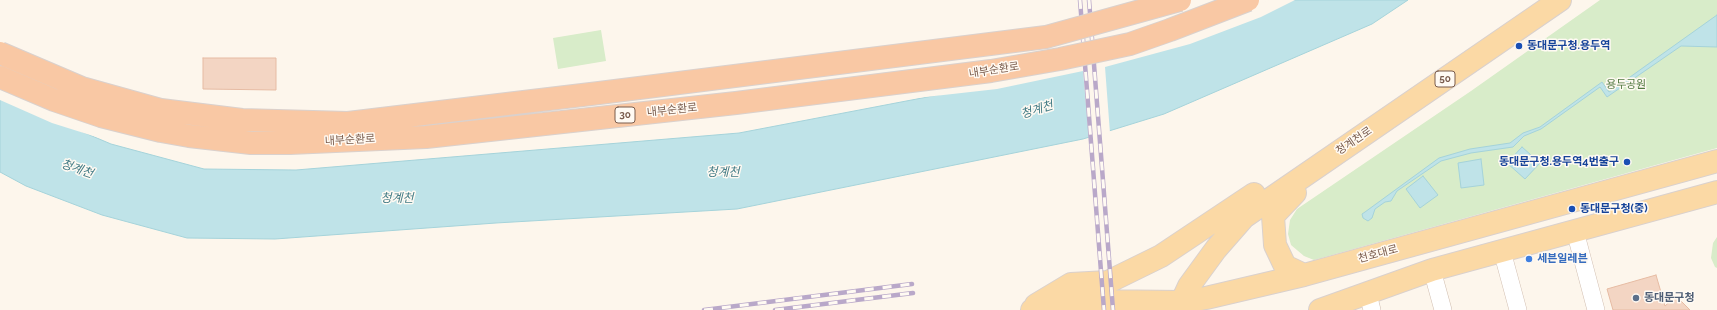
<!DOCTYPE html>
<meta charset="utf-8">
<style>
body{margin:0}
canvas{display:block;background:#fdf6ec}
</style>
<canvas width="1717" height="310"></canvas>
<script>
const ctx = document.querySelector('canvas').getContext('2d');
ctx.lineJoin = 'round';
function fillPath(path, color) { ctx.fillStyle = color; ctx.fill(path, 'evenodd'); }
const toPath = rows => new Path2D(rows.map(r => 'M' + r).join(''));
function strokePath(path, color, width, dash) { ctx.strokeStyle = color; ctx.lineWidth = width; ctx.lineCap = dash ? 'butt' : 'round'; ctx.setLineDash(dash || []); ctx.stroke(path); }
function label(font, color, halo, rows, align = 'center') {
  ctx.font = font + ' Raleway,"Noto Sans KR",sans-serif'; ctx.lineWidth = 3; ctx.setLineDash([]); ctx.textBaseline = 'middle'; ctx.strokeStyle = halo; ctx.fillStyle = color; for (const [text, x, y, turn = 0] of rows) {
    ctx.save(); ctx.translate(x, y); ctx.rotate((+turn || 0) * Math.PI / 180); ctx.textAlign = isNaN(turn) ? turn : align; if (halo) ctx.strokeText(text, 0, 0); ctx.fillText(text, 0, 0); ctx.restore();
  }
}
fillPath(toPath([
 [1600,0,1717,0,1717,148,1314,260,1304,256,1291,245,1288,234,1290,220,1297,209,1471,91],
 [601,30,606,61,558,69,553,38],
 [1717,237,1717,268,1715,267,1711,258,1713,243]
]), '#d8ecc9');
const water = toPath([
 [1275,0,1408,0,1372,24,1164,114,1083,139,737,209,496,223,275,239,187,238,102,215,26,186,0,172,0,95,14,103,111,144,204,169,296,170,739,133,1105,63,1275,0],
 [1717,15,1717,47,1681,46,1607,97,1600,87,1541,129,1524,136,1513,147,1471,153,1441,161,1397,191,1391,201,1385,202,1375,209,1372,218,1368,221,1363,218,1362,214,1365,212,1439,158,1470,149,1510,143,1523,133,1540,127,1602,82,1609,92,1717,15],
 [1522,147,1540,163,1525,179,1507,163,1522,147],
 [1481,159,1484,185,1461,188,1458,163,1481,159],
 [1423,176,1438,195,1420,208,1406,189,1423,176]
]);
fillPath(water, '#bfe3e8');
strokePath(water, '#a5d3da', 1);
fillPath(toPath([
 [1269,0,1295,0,1261,17,1190,44,1105,67,1110,133,1089,139,1083,71,997,89,899,100,1104,61],
 [0,93,15,101,106,140,52,123,0,100]
]), '#fdf6ec');
const building = toPath([
 [203,58,276,58,276,90,203,89,203,58],
 [1656,275,1665,306,1676,296,1690,310,1613,310,1607,289,1656,275]
]);
fillPath(building, '#f3d5c3');
strokePath(building, '#e6bba3', 1);
const minor = toPath([
 [1575,231,1596,310],
 [1502,251,1518,310],
 [1432,270,1443,310],
 [1368,294,1372,310]
]);
const primary = toPath([
 [1295,193,1273,216,1275,245,1285,266,1304,275],
 [1036,305,1071,284,1108,282,1161,256,1254,194],
 [1032,310,1089,301,1183,302,1206,298,1304,275,1717,161],
 [1178,310,1189,286,1216,249,1244,217,1560,0],
 [1320,310,1432,270,1717,192]
]);
strokePath(minor, '#d1beb0', 18);
strokePath(primary, '#dad1cd', 24);
strokePath(minor, '#fff', 17);
strokePath(primary, '#fbd9a5', 22);
const rail = toPath([
 [1080,0,1104,310],
 [1089,0,1113,310],
 [704,310,912,284],
 [775,310,913,293]
]);
strokePath(rail, '#b9a8c9', 4.5);
strokePath(rail, '#fffaf3', 3, [9]);
const trunkBridge = toPath([
 [0,53,82,88,161,110,242,120,348,123,599,93,1046,37,1180,0],
 [0,77,54,100,101,116,161,131,189,136,251,143,290,143,426,137,736,103,991,71,1060,59,1130,44,1170,30,1248,0]
]);
strokePath(trunkBridge, '#dad1cd', 24, []);
strokePath(trunkBridge, '#f9c8a4', 22);
for (const [x, y, r, color] of [
 [1519,46,4,"#1a4fb4"],
 [1627,162,4,"#1a4fb4"],
 [1572,209,4,"#1a4fb4"],
 [1529,259,4,"#3f7fe0"],
 [1636,298,4,"#5c6f8a"]
]) { const dot = new Path2D(); dot.arc(x, y, r, 0, 2 * Math.PI); ctx.fillStyle = color; ctx.fill(dot); strokePath(dot, '#fffaf3', 1.5); }
for (const [x, y, w] of [
 [1445,79,20],
 [625,115,20]
]) { const box = new Path2D(); box.roundRect(x - w / 2, y - 8, w, 16, 3); ctx.fillStyle = '#fffaf3'; ctx.fill(box); strokePath(box, '#7a5c4d', 1); }
label('bold 10px', '#7a5c4d', null, [
 ["50",1445,79],
 ["30",625,115]
]);
label('bold 11px', '#164399', '#fffaf3', [
 ["동대문구청.용두역",1527,46],
 ["동대문구청.용두역4번출구",1619,162,"right"],
 ["동대문구청(중)",1580,209]
], 'left');
label('11px', '#7a5c4d', '#fffaf3', [
 ["내부순환로",994,70,-9],
 ["내부순환로",672,110,-6],
 ["내부순환로",350,140,-3],
 ["청계천로",1354,141,-34],
 ["천호대로",1378,254,-15]
]);
label('11px', '#537a41', '#fffaf3', [
 ["용두공원",1626,85]
]);
label('bold 11px', '#366cbe', '#fffaf3', [
 ["세븐일레븐",1537,259]
], 'left');
label('bold 11px', '#4e5e75', '#fffaf3', [
 ["동대문구청",1644,298]
], 'left');
label('italic 12px', '#437c86', '#fffaf3', [
 ["청계천",1037,110,-17],
 ["청계천",77,169,19],
 ["청계천",723,172],
 ["청계천",397,198]
]);
</script>
